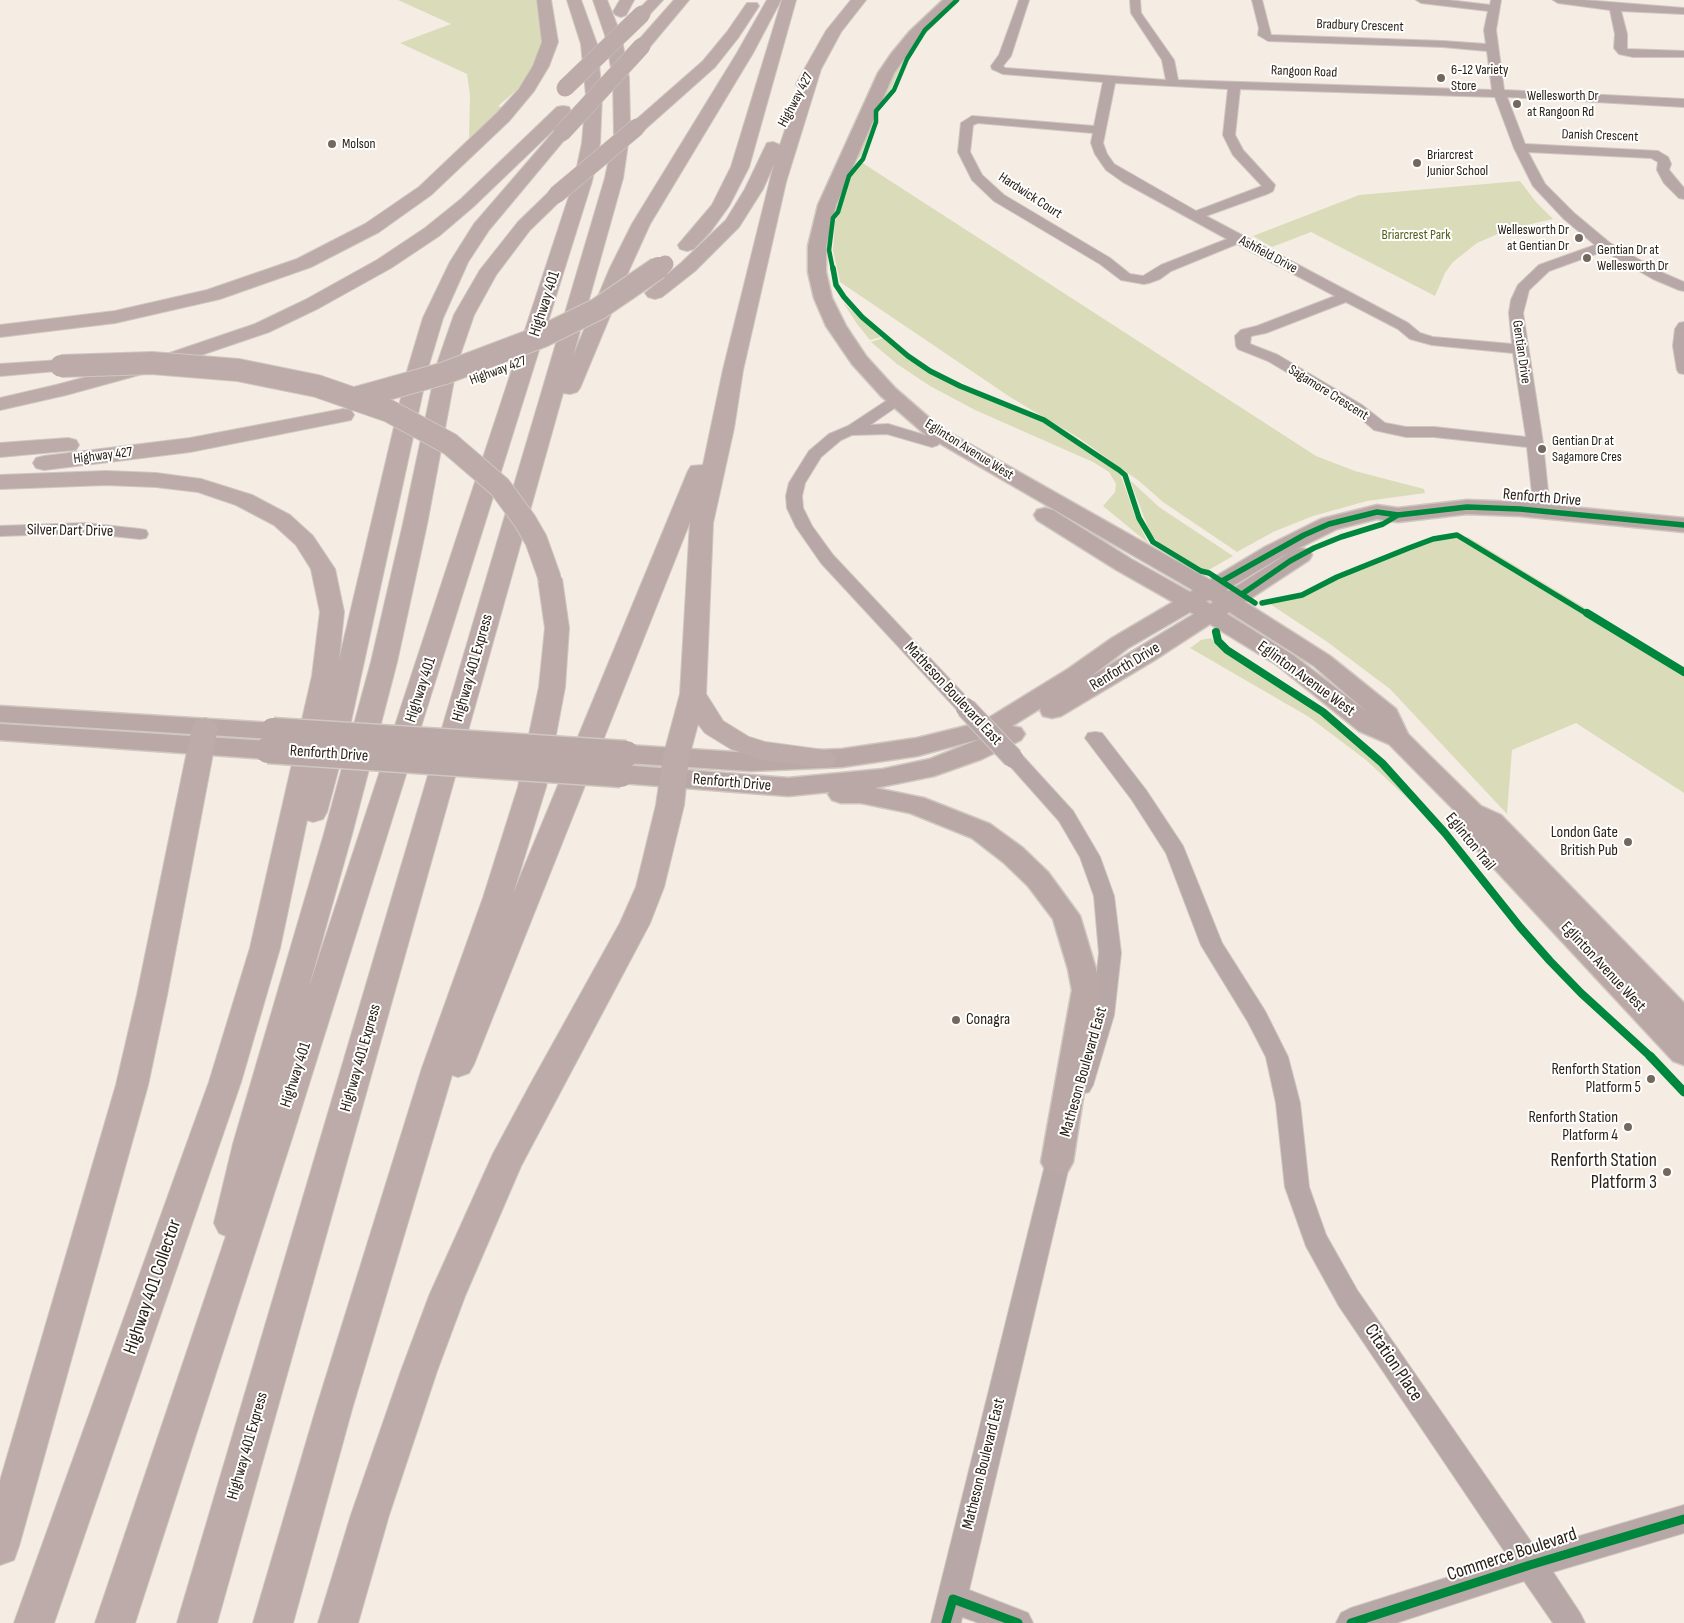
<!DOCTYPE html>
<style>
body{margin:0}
canvas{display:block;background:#f5ece3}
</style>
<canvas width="1684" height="1623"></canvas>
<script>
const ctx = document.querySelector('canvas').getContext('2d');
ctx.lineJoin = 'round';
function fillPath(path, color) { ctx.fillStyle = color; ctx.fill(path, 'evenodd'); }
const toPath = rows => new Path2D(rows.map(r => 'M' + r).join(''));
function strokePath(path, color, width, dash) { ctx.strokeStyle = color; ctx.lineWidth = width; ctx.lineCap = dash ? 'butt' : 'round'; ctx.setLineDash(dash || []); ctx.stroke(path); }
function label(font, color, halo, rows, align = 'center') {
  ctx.font = font + ' "Sofia Sans Condensed",sans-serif'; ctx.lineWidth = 4; ctx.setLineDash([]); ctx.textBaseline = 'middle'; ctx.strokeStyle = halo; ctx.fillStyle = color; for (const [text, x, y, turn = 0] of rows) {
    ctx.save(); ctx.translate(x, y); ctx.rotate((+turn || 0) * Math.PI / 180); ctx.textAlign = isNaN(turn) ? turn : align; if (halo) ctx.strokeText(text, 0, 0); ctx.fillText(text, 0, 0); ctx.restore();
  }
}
fillPath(toPath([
 [398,0,540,0,543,38,537,60,525,83,498,106,504,108,469,138,470,95,467,74,400,43,451,24],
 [919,37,902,64,890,92,879,103,874,112,874,121,865,147,861,157,853,161,885,83],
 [861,162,1316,456,1355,471,1424,489,1425,493,1367,501,1313,516,1273,532,1237,552,1163,502,1139,481,1079,438,1010,397,840,282,833,250,835,221,847,191,850,177],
 [1520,181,1536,202,1553,219,1509,229,1477,243,1453,262,1445,273,1435,296,1311,232,1272,247,1253,236,1359,195],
 [843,302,852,311,881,337,870,340,857,324],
 [883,338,930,374,961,389,1043,421,1114,469,1121,476,1134,513,1148,543,1103,506,1115,492,1116,484,1109,472,1093,462,975,410,930,386,897,364,871,342],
 [1130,480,1159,507,1233,556,1207,571,1162,546,1150,533],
 [1451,536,1468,537,1684,668,1684,793,1576,723,1512,750,1507,814,1390,689,1326,641,1270,604,1300,597,1328,583,1416,547],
 [1211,638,1217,646,1230,656,1308,705,1339,728,1375,761,1421,811,1366,760,1309,717,1190,648,1201,640]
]), '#dadcb9');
const minor = toPath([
 [1019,0,1029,0,1011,56,1003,66,1005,68,1166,80,1162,60,1131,13,1130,0,1140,0,1141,13,1174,60,1178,80,1492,90,1487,51,1443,47,1268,41,1258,35,1259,28,1252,0,1262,0,1271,35,1443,41,1486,44,1484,30,1488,11,1421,3,1416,0,1448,0,1490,5,1491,0,1501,0,1496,30,1504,90,1684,99,1684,107,1507,97,1525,144,1658,151,1668,157,1671,164,1669,170,1684,188,1684,199,1679,198,1664,183,1657,170,1658,162,1651,158,1528,152,1545,184,1574,213,1610,243,1663,273,1684,282,1684,291,1679,290,1653,279,1604,251,1549,271,1529,290,1523,313,1543,443,1550,511,1548,515,1542,516,1536,515,1534,511,1527,447,1434,437,1406,437,1374,430,1352,411,1268,361,1238,349,1236,346,1235,336,1241,330,1257,326,1335,296,1237,244,1171,271,1160,279,1149,283,1144,284,1121,280,1100,264,994,201,972,180,958,152,961,123,972,116,1094,126,1103,82,1003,74,992,69,991,66,999,55,1019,0],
 [1115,83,1228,89,1223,135,1233,155,1262,186,1196,211,1114,164,1107,154,1103,143,1115,83],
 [1240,89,1495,97,1514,148,1533,186,1564,219,1595,245,1539,265,1518,285,1511,300,1509,313,1512,344,1433,337,1420,333,1408,323,1206,216,1267,194,1273,191,1275,185,1243,150,1235,135,1240,89],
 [978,123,1093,133,1091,143,1095,154,1106,170,1123,182,1227,239,1161,265,1143,276,1130,274,1110,258,1004,195,982,175,970,152,973,125,978,123],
 [1346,302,1398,329,1410,339,1432,345,1513,353,1526,437,1434,427,1406,427,1385,423,1362,405,1278,355,1250,344,1251,336,1266,333,1346,302],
 [1553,0,1584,0,1684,8,1684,14,1621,11,1627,34,1627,49,1684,51,1684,57,1633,57,1619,54,1614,48,1615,34,1610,10,1558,3,1553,0],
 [1684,322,1684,374,1679,373,1677,370,1673,346,1675,329,1679,323,1684,322],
 [897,395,902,397,905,400,902,403,870,425,888,424,938,439,940,442,938,445,932,447,887,434,852,435,841,440,821,457,805,483,802,496,803,508,812,526,833,555,973,704,975,708,973,712,966,714,959,712,821,563,796,527,787,508,786,496,789,483,809,451,829,434,848,426,892,397,897,395],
 [85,523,140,529,146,530,148,534,146,538,140,539,85,533,0,536,0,526,85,523],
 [1095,732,1102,733,1146,790,1183,846,1222,943,1265,1011,1288,1057,1300,1103,1309,1187,1326,1235,1357,1290,1536,1549,1684,1505,1684,1533,1553,1572,1580,1613,1585,1623,1553,1623,1524,1581,1396,1623,1336,1623,1341,1613,1351,1608,1509,1558,1339,1306,1306,1246,1285,1187,1276,1103,1266,1057,1248,1022,1201,945,1166,853,1132,800,1085,738,1088,733,1095,732],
 [1013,751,1020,753,1073,811,1100,857,1114,896,1121,953,1114,1015,1093,1085,1089,1092,1081,1094,1073,1092,1069,1085,1092,1015,1099,953,1094,896,1080,857,1059,821,1003,758,1006,753,1013,751],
 [1061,1139,1069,1142,1073,1149,969,1590,1028,1613,1033,1623,979,1623,962,1617,961,1623,931,1623,1049,1149,1053,1142,1061,1139]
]);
const major = toPath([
 [943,0,958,0,920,37,894,73,836,205,826,246,826,272,832,298,846,326,866,356,895,388,941,428,1210,580,1265,547,1321,519,1377,505,1398,508,1467,500,1520,502,1684,518,1684,532,1520,516,1467,514,1398,522,1377,519,1337,529,1295,550,1301,548,1309,550,1312,555,1309,560,1245,602,1330,656,1396,709,1408,734,1429,755,1481,806,1501,815,1684,1003,1684,1065,1673,1061,1462,834,1458,827,1459,815,1389,744,1359,731,1277,665,1210,624,1153,661,1061,716,1052,718,1043,716,1040,710,1041,708,1012,726,1021,728,1025,734,1021,740,982,759,934,776,875,788,924,798,990,824,1023,848,1048,872,1080,916,1096,969,1100,990,1073,1162,1068,1171,1057,1175,1046,1171,1041,1162,1072,990,1068,969,1053,919,1028,886,1003,862,972,838,910,813,861,803,841,803,832,800,828,794,829,792,788,796,621,783,612,780,608,774,612,768,621,765,788,778,883,769,930,759,980,739,917,756,842,767,751,771,626,763,617,760,613,754,617,748,626,745,751,753,842,749,917,738,982,722,1068,669,1112,638,1173,602,1115,569,1037,520,1034,515,1037,510,1045,508,1053,510,1131,559,1190,592,1193,590,927,436,881,396,852,364,826,326,814,298,808,272,808,246,818,205,878,73,891,54,910,31,943,0],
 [1290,552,1229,591,1226,590,1281,557,1290,552],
 [1210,600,1213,602,1210,604,1206,601,1210,600],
 [1190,612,1194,614,1090,677,1128,648,1190,612],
 [1229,612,1314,666,1367,712,1293,655,1227,614,1229,612],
 [0,706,273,723,282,725,286,731,282,737,273,739,0,722,0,706],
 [0,724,268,741,277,744,281,750,277,756,268,759,0,740,0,724]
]);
const highway = toPath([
 [537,0,551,0,558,42,549,66,534,91,509,121,431,195,379,232,311,267,220,299,115,323,0,337,0,325,115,311,207,290,297,259,365,224,419,187,497,113,519,89,533,66,542,42,537,0],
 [567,0,581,0,597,44,602,95,600,143,592,181,293,1135,135,1623,95,1623,226,1236,219,1233,214,1223,233,1144,324,834,371,662,403,524,437,364,454,315,480,270,518,222,550,191,556,190,562,191,565,195,562,199,530,230,496,275,474,315,457,364,427,524,397,662,352,834,308,990,574,181,582,143,586,95,581,44,567,0],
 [593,0,607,0,621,35,629,78,630,125,703,61,727,32,747,3,757,3,759,6,738,38,715,67,643,131,637,132,630,130,623,178,573,356,610,268,632,224,737,53,767,0,781,0,753,53,650,224,630,268,580,388,577,392,570,394,563,393,217,1623,177,1623,605,178,614,135,613,78,605,35,593,0],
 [620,0,634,0,626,15,621,17,616,15,613,12,620,0],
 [648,0,663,0,647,17,637,17,634,14,648,0],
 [674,0,689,0,648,49,636,49,634,46,636,43,674,0],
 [782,0,796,0,749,167,729,206,711,231,694,249,687,251,680,249,678,245,712,205,731,167,782,0],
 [851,0,866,0,841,32,821,69,786,182,743,370,734,428,713,523,706,694,723,721,749,737,765,742,824,750,833,753,837,759,833,765,824,768,761,760,731,749,705,733,698,724,689,757,684,805,664,887,650,923,521,1166,465,1296,437,1371,389,1515,358,1623,318,1623,351,1515,401,1371,429,1296,493,1154,530,1085,620,923,636,887,656,805,663,757,680,694,690,522,474,1064,469,1073,458,1077,452,1075,352,1409,293,1623,253,1623,316,1409,422,1068,483,898,518,787,539,687,545,628,538,579,542,574,550,572,558,574,562,579,569,628,565,687,546,787,513,894,688,471,691,466,703,465,723,370,774,164,763,189,739,227,695,271,662,297,655,299,648,297,645,293,681,263,726,220,745,189,767,143,773,142,780,145,799,88,796,84,826,31,851,0],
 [563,106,569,107,571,111,569,115,473,207,439,236,391,268,319,308,269,332,157,370,66,395,0,410,0,398,56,385,143,362,255,324,305,300,377,260,425,228,461,199,557,107,563,106],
 [562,128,568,129,570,133,489,230,468,262,443,318,428,368,350,726,327,812,323,819,313,822,307,820,280,948,241,1082,54,1623,14,1623,209,1082,250,948,312,676,320,612,311,569,296,545,274,525,236,505,198,492,156,487,106,485,0,489,0,475,106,471,156,473,201,479,252,495,290,515,313,536,335,569,344,612,339,660,408,368,423,318,450,262,474,224,556,129,562,128],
 [61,360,68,362,71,366,68,370,0,376,0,364,61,360],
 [343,409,351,410,354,415,351,420,190,452,44,470,36,468,33,463,36,458,44,456,190,438,343,409],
 [68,438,76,440,79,445,76,450,0,457,0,443,68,438],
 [205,718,214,721,218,727,167,995,148,1085,19,1546,14,1560,0,1565,0,1481,116,1085,137,995,192,727,196,721,205,718]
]);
strokePath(minor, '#cfc7c0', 2);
strokePath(major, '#cfc7c0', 3);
strokePath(highway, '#cfc7c0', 2);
fillPath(minor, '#b7a7a7');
fillPath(major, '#b9a8a6');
fillPath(highway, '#bcaba9');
const minorBridge = toPath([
 [966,708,1013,758]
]);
const majorBridge = toPath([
 [273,731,626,754],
 [268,750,621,774]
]);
const highwayBridgeFar1 = toPath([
 [565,88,642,14],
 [562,133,642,46],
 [556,195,637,127],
 [657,270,665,264]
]);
const highwayBridge = toPath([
 [61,366,152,363,238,370,317,386,389,411,450,444,500,487,525,521,536,540,550,579],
 [352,399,445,373,543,336,598,309,658,268]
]);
strokePath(minorBridge, '#cfc7c0', 22, []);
strokePath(majorBridge, '#cfc7c0', 29, []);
strokePath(highwayBridgeFar1, '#cfc7c0', 18, []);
strokePath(highwayBridge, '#cfc7c0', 24, []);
strokePath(minorBridge, '#b7a7a7', 20);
strokePath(majorBridge, '#b9a8a6', 26);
strokePath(highwayBridgeFar1, '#bcaba9', 17);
strokePath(highwayBridge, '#bcaba9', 22);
strokePath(toPath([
 [833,270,829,250,833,218,838,212,849,176,863,159,876,122,876,111,894,90,907,59,925,30,957,0]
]), '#00873e', 4.5);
strokePath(toPath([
 [833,268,836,285,844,297,862,317,908,356,930,371,960,386,1044,420,1119,470,1125,475,1139,518,1153,542,1201,571,1209,573,1255,603],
 [1222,581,1304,535,1329,524,1377,512,1398,515,1467,507,1520,509,1684,525],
 [1242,594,1290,561,1314,548,1341,537,1383,524,1398,515],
 [1262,603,1302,595,1337,577,1409,548,1433,539,1457,535,1589,615]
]), '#00873e', 5.5);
strokePath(toPath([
 [1587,613,1684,672],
 [1216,632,1218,641,1227,650,1323,712,1382,763,1445,833,1520,927,1550,961,1581,993,1651,1057]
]), '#00873e', 8);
strokePath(toPath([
 [1650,1056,1684,1092],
 [946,1623,953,1599,1018,1623],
 [1351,1623,1530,1565,1684,1519]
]), '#00873e', 9);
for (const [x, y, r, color] of [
 [1441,78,5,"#72685e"],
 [1517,104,5,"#72685e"],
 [332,144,5,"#72685e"],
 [1417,163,5,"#72685e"],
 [1579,238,5,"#72685e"],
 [1587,258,5,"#72685e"],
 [1542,449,5,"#72685e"],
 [1628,842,5,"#72685e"],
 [956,1020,5,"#72685e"],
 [1651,1079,5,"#72685e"],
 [1628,1127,5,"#72685e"],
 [1667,1172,5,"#72685e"]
]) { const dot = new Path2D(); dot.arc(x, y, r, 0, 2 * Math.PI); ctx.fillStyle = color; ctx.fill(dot); strokePath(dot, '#fff', 2); }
label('14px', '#2b2117', '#fff', [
 ["Bradbury Crescent",1360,26,2],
 ["Rangoon Road",1304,72,2],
 ["Highway 427",796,100,-62],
 ["Danish Crescent",1600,136,2],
 ["Hardwick Court",1030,196,33],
 ["Ashfield Drive",1268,255,28],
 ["Gentian Drive",1521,352,82],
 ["Highway 427",498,371,-20],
 ["Sagamore Crescent",1328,393,32],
 ["Eglinton Avenue West",969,450,32],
 ["Highway 427",103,456,-7]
]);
label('14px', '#2b2117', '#fff', [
 ["6-12 Variety",1451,70],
 ["Store",1451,86],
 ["Wellesworth Dr",1527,96],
 ["at Rangoon Rd",1527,112],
 ["Molson",342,144],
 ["Briarcrest",1427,155],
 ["Junior School",1427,171],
 ["Wellesworth Dr",1569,230,"right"],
 ["at Gentian Dr",1569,246,"right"],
 ["Gentian Dr at",1597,250],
 ["Wellesworth Dr",1597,266],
 ["Gentian Dr at",1552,441],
 ["Sagamore Cres",1552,457]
], 'left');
label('14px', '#525e16', '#fff', [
 ["Briarcrest Park",1416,235]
]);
label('16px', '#2b2117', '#fff', [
 ["Highway 401",545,304,-72],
 ["Renforth Drive",1542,498,5],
 ["Silver Dart Drive",70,531,1],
 ["Renforth Drive",1125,667,-31],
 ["Highway 401 Express",473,668,-74],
 ["Eglinton Avenue West",1306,679,36],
 ["Highway 401",421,690,-72],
 ["Matheson Boulevard East",953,694,47],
 ["Renforth Drive",329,754,4],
 ["Renforth Drive",732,783,5],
 ["Eglinton Trail",1470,842,51],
 ["Eglinton Avenue West",1603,967,47],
 ["Highway 401 Express",361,1058,-74],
 ["Matheson Boulevard East",1084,1072,-74],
 ["Highway 401",296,1075,-72],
 ["Highway 401 Express",248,1446,-74],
 ["Matheson Boulevard East",984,1464,-76]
]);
label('16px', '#2b2117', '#fff', [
 ["London Gate",1618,833],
 ["British Pub",1618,851],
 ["Conagra",966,1020,"left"],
 ["Renforth Station",1641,1070],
 ["Platform 5",1641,1088],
 ["Renforth Station",1618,1118],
 ["Platform 4",1618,1136]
], 'right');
label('19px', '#2b2117', '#fff', [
 ["Renforth Station",1657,1161],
 ["Platform 3",1657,1183]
], 'right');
label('19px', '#2b2117', '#fff', [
 ["Highway 401 Collector",153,1287,-71],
 ["Citation Place",1393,1363,56],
 ["Commerce Boulevard",1512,1555,-18]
]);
</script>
